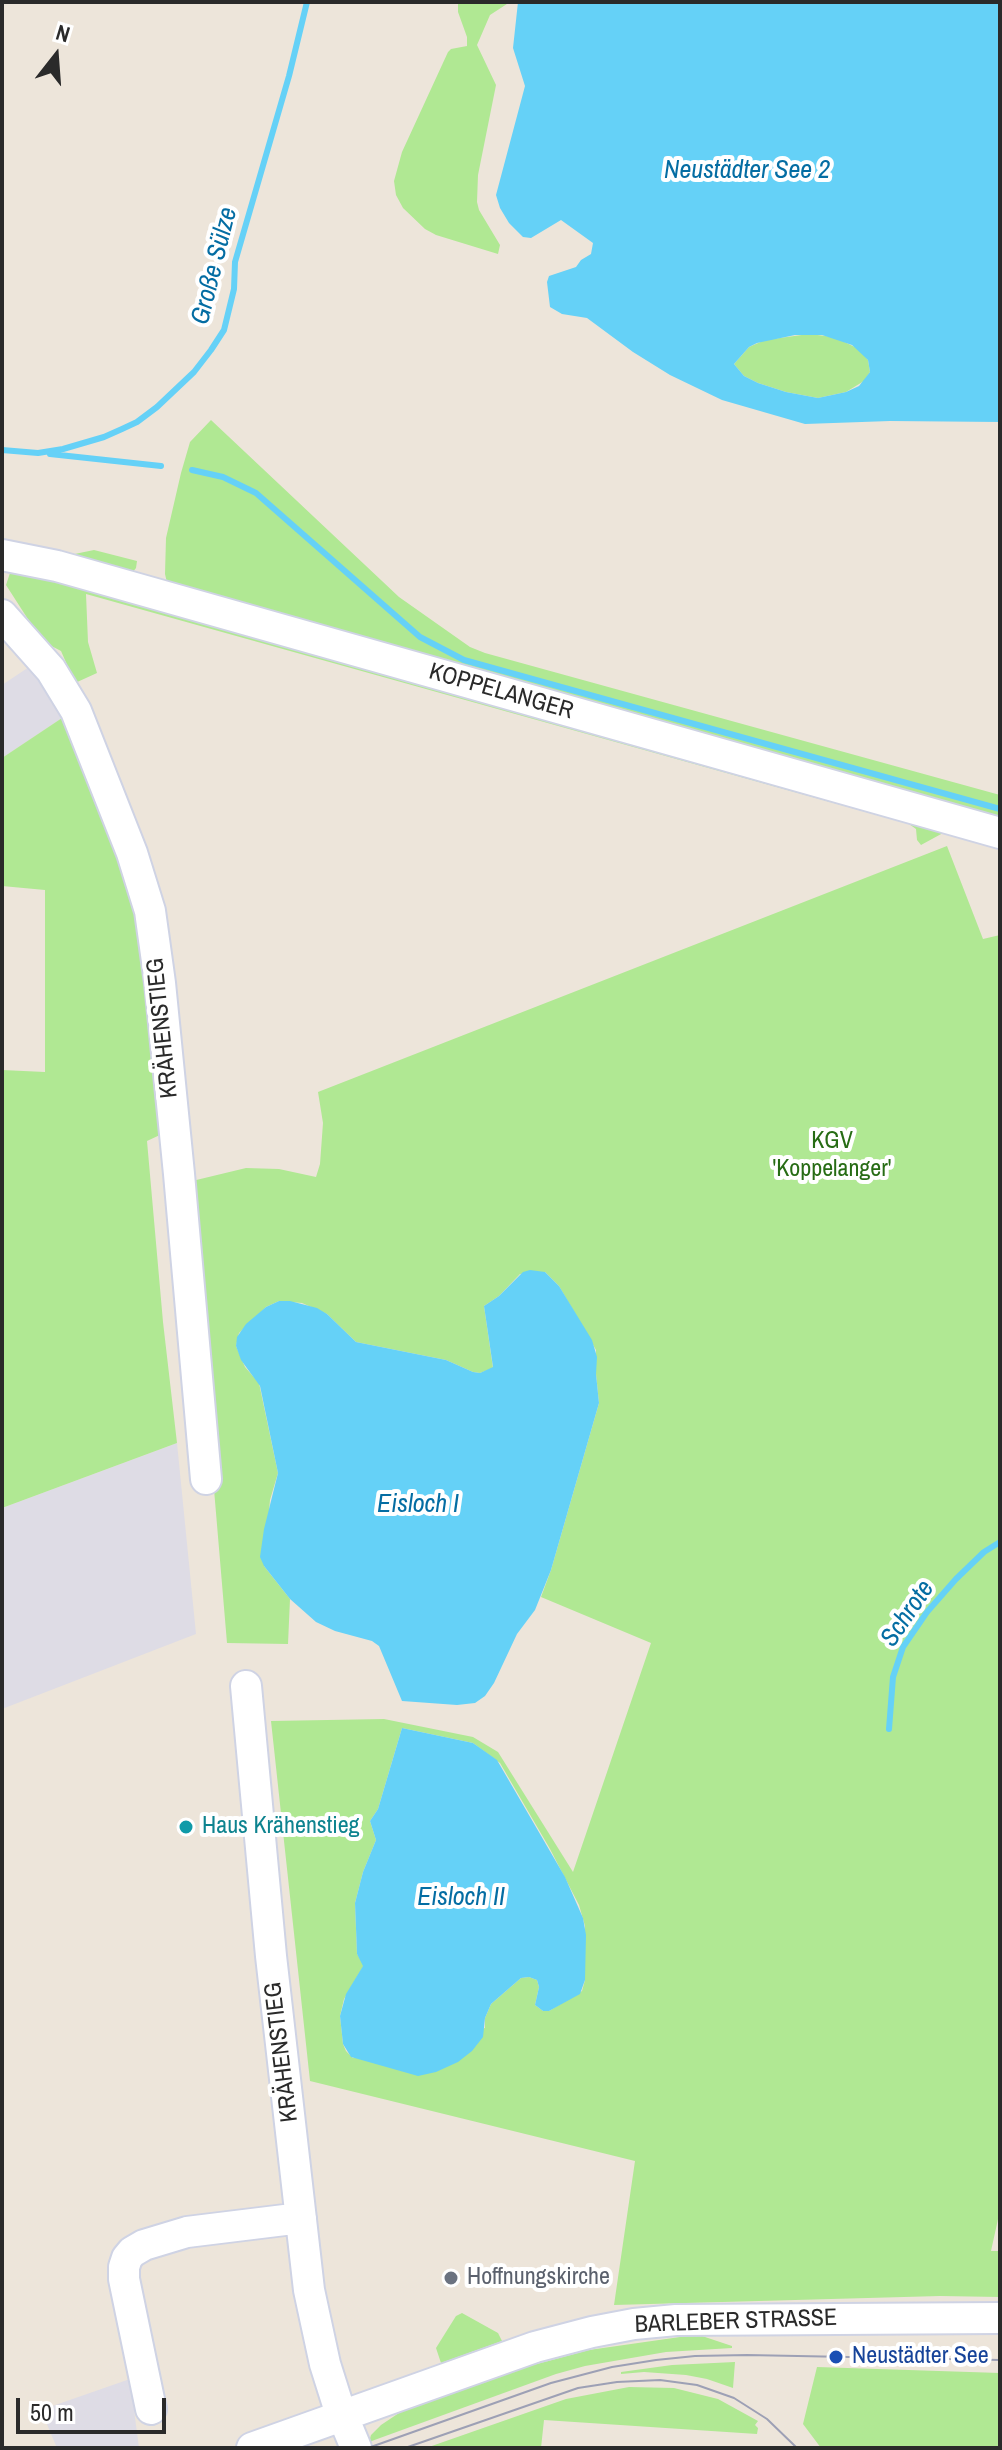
<!DOCTYPE html>
<meta charset="utf-8">
<style>
body{margin:0}
#map{position:relative;width:1002px;height:2450px;overflow:hidden;background:#ede5da;font-family:"Archivo Narrow",sans-serif}
canvas{display:block}
.frame{position:absolute;inset:0;border:4px solid #2a2a2a;pointer-events:none}
.north{position:absolute;left:16px;top:16px;width:80px;height:80px;-webkit-text-stroke:6px #fff;paint-order:stroke;rotate:17deg;font-size:22px;font-weight:700;line-height:32px;text-align:center;color:#2a2a2a}
.north::after{content:'';display:block;margin:auto;width:28px;height:36px;background:#2a2a2a;clip-path:polygon(50% 0,100% 100%,50% 72%,0 100%)}
.scale{position:absolute;left:16px;top:2398px;width:150px;height:36px;box-sizing:border-box;border:4px solid #2a2a2a;border-top:0;padding-left:10px;font-size:24px;line-height:28px;white-space:nowrap;color:#2a2a2a;-webkit-text-stroke:6px #fff;paint-order:stroke}
</style>
<div id="map">
<canvas width="1002" height="2450"></canvas>
<div class="frame"></div>
<div class="north">N</div>
<div class="scale">50 m</div>
</div>
<script>
const ctx = document.querySelector('canvas').getContext('2d');
ctx.lineJoin = 'round';
function fillPath(path, color) { ctx.fillStyle = color; ctx.fill(path, 'evenodd'); }
const toPath = rows => new Path2D(rows.map(r => 'M' + r).join(''));
function strokePath(path, color, width, dash) { ctx.strokeStyle = color; ctx.lineWidth = width; ctx.lineCap = dash ? 'butt' : 'round'; ctx.setLineDash(dash || []); ctx.stroke(path); }
function label(font, color, halo, rows, align = 'center') {
  ctx.font = font + ' "Archivo Narrow",sans-serif'; ctx.lineWidth = 8; ctx.setLineDash([]); ctx.textBaseline = 'middle'; ctx.strokeStyle = halo; ctx.fillStyle = color; for (const [text, x, y, turn = 0] of rows) {
    ctx.save(); ctx.translate(x, y); ctx.rotate((+turn || 0) * Math.PI / 180); ctx.textAlign = isNaN(turn) ? turn : align; if (halo) ctx.strokeText(text, 0, 0); ctx.fillText(text, 0, 0); ctx.restore();
  }
}
fillPath(toPath([
 [32,665,65,716,2,758,2,685],
 [177,1443,196,1634,2,1709,2,1508],
 [130,2379,139,2448,57,2448,41,2410]
]), '#dedce5');
fillPath(toPath([
 [458,2,510,2,490,15,477,45,496,85,478,175,477,202,479,210,500,245,498,254,436,235,425,229,403,208,396,195,394,181,402,152,448,52,451,49,467,46,467,37,458,12],
 [809,334,834,337,859,349,868,360,870,372,864,381,846,392,818,398,786,392,758,383,744,376,734,364,749,347,765,340],
 [211,420,399,597,470,647,485,653,1000,795,1000,827,168,587,165,574,166,538,181,473,190,442],
 [94,550,137,561,136,568,129,577,60,557],
 [12,567,917,818,943,833,921,845,917,840,916,829,909,824,86,594,88,642,97,673,75,683,61,651,42,641,6,585],
 [65,716,136,895,162,1134,147,1141,163,1322,177,1443,2,1508,2,1070,45,1072,45,890,2,886,2,758],
 [947,846,983,939,1000,935,1000,2210,991,2251,1000,2251,1000,2297,940,2296,614,2305,635,2161,310,2081,271,1721,384,1719,473,1737,498,1752,573,1872,651,1643,541,1597,551,1570,599,1403,596,1374,596,1350,559,1286,545,1272,520,1274,499,1296,484,1306,493,1368,480,1373,473,1372,446,1360,356,1342,327,1314,302,1303,279,1301,266,1307,239,1333,236,1346,245,1367,259,1383,278,1473,270,1500,264,1566,290,1599,288,1644,227,1643,188,1182,246,1168,279,1169,316,1177,320,1164,323,1123,318,1092],
 [402,1728,473,1743,500,1763,550,1849,579,1905,585,1926,585,1980,582,1991,549,2011,543,2011,535,2005,539,1987,537,1980,529,1977,521,1978,491,2004,485,2018,485,2028,353,2058,346,2051,343,2044,340,2016,344,1999,364,1965,357,1954,355,1903,363,1872,376,1840,370,1821,378,1809],
 [462,2313,498,2333,502,2341,441,2363,436,2348,456,2316],
 [687,2336,702,2336,732,2346,732,2348,666,2352,585,2366,556,2374,369,2442,371,2435,381,2425,405,2409,522,2368,589,2350],
 [735,2362,733,2388,707,2379,686,2375,644,2372,621,2374,621,2372,672,2365],
 [817,2367,1000,2373,1000,2448,821,2448,803,2424],
 [629,2387,674,2388,718,2399,758,2421,755,2425,758,2428,757,2434,544,2420,541,2448,426,2448,566,2399]
]), '#b0e893');
fillPath(toPath([
 [518,2,1000,2,1000,422,890,421,805,424,722,400,670,375,633,352,587,318,562,314,550,307,547,282,549,276,576,267,581,260,591,254,593,243,561,220,531,238,523,237,509,223,500,208,496,195,525,86,513,48],
 [795,335,822,335,852,345,868,360,870,372,859,386,846,392,818,398,786,392,758,383,744,376,734,364,749,347,757,343],
 [530,1270,545,1272,559,1286,592,1340,597,1357,596,1374,599,1403,551,1570,535,1610,517,1634,494,1683,485,1696,475,1703,457,1705,402,1701,379,1646,372,1641,335,1631,316,1622,290,1599,264,1566,260,1557,264,1529,278,1473,260,1386,241,1360,236,1346,237,1337,246,1324,266,1307,279,1301,290,1301,317,1308,327,1314,356,1342,446,1360,473,1372,480,1373,493,1367,484,1306,499,1296,523,1272],
 [402,1728,473,1743,497,1760,565,1877,583,1918,586,1935,585,1980,580,1994,549,2011,543,2011,535,2005,539,1987,537,1980,529,1977,521,1978,491,2004,485,2018,483,2037,472,2051,458,2062,436,2072,418,2076,351,2057,343,2044,340,2016,346,1994,363,1966,357,1954,355,1903,363,1872,376,1840,370,1821,378,1809]
]), '#65d1f7');
strokePath(toPath([
 [2,450,38,453,63,449,104,437,122,429,137,422,157,407,194,372,211,350,224,330,234,289,235,262,289,76,307,2],
 [50,454,161,466],
 [192,470,223,477,256,493,420,637,464,660,1000,809],
 [889,1729,893,1677,903,1647,927,1612,956,1579,984,1552,1000,1542]
]), '#65d1f7', 6);
const minor = toPath([
 [2,555,57,566,1000,833],
 [2,615,51,670,76,711,132,853,150,911,160,983,179,1174,206,1479],
 [246,1686,271,1956,309,2290,325,2364,337,2402,356,2448],
 [151,2409,124,2279,124,2267,127,2258,132,2252,144,2245,187,2232,301,2218],
 [252,2448,535,2347,592,2332,634,2324,676,2320,1000,2318]
]);
strokePath(minor, '#cfd3e4', 34);
strokePath(minor, '#fff', 30);
strokePath(toPath([
 [368,2448,551,2383,612,2367,656,2360,695,2356,747,2355,1000,2360],
 [405,2448,578,2388,617,2382,660,2380,697,2385,734,2398,767,2419,797,2448]
]), '#9da0b5', 2);
for (const [x, y, r, color] of [
 [186,1827,8,"#0f9aa8"],
 [451,2278,8,"#6b7280"],
 [836,2357,8,"#1a4fb4"]
]) { const dot = new Path2D(); dot.arc(x, y, r, 0, 2 * Math.PI); ctx.fillStyle = color; ctx.fill(dot); strokePath(dot, '#fff', 3); }
label('24px', '#2a2a2a', '#fff', [
 ["KOPPELANGER",501,692,16],
 ["KRÄHENSTIEG",163,1028,-96],
 ["KRÄHENSTIEG",282,2052,-97],
 ["BARLEBER STRASSE",736,2322,-2]
]);
label('24px', '#276c15', '#fff', [
 ["KGV",832,1142],
 ["'Koppelanger'",832,1170]
]);
label('24px', '#0d838f', '#fff', [
 ["Haus Krähenstieg",202,1827]
], 'left');
label('24px', '#5b616d', '#fff', [
 ["Hoffnungskirche",467,2278]
], 'left');
label('24px', '#164399', '#fff', [
 ["Neustädter See",852,2357]
], 'left');
label('italic 26px', '#046da3', '#fff', [
 ["Neustädter See 2",747,171],
 ["Große Sülze",215,266,-76],
 ["Eisloch I",418,1505],
 ["Schrote",908,1614,-56],
 ["Eisloch II",461,1898]
]);
</script>
